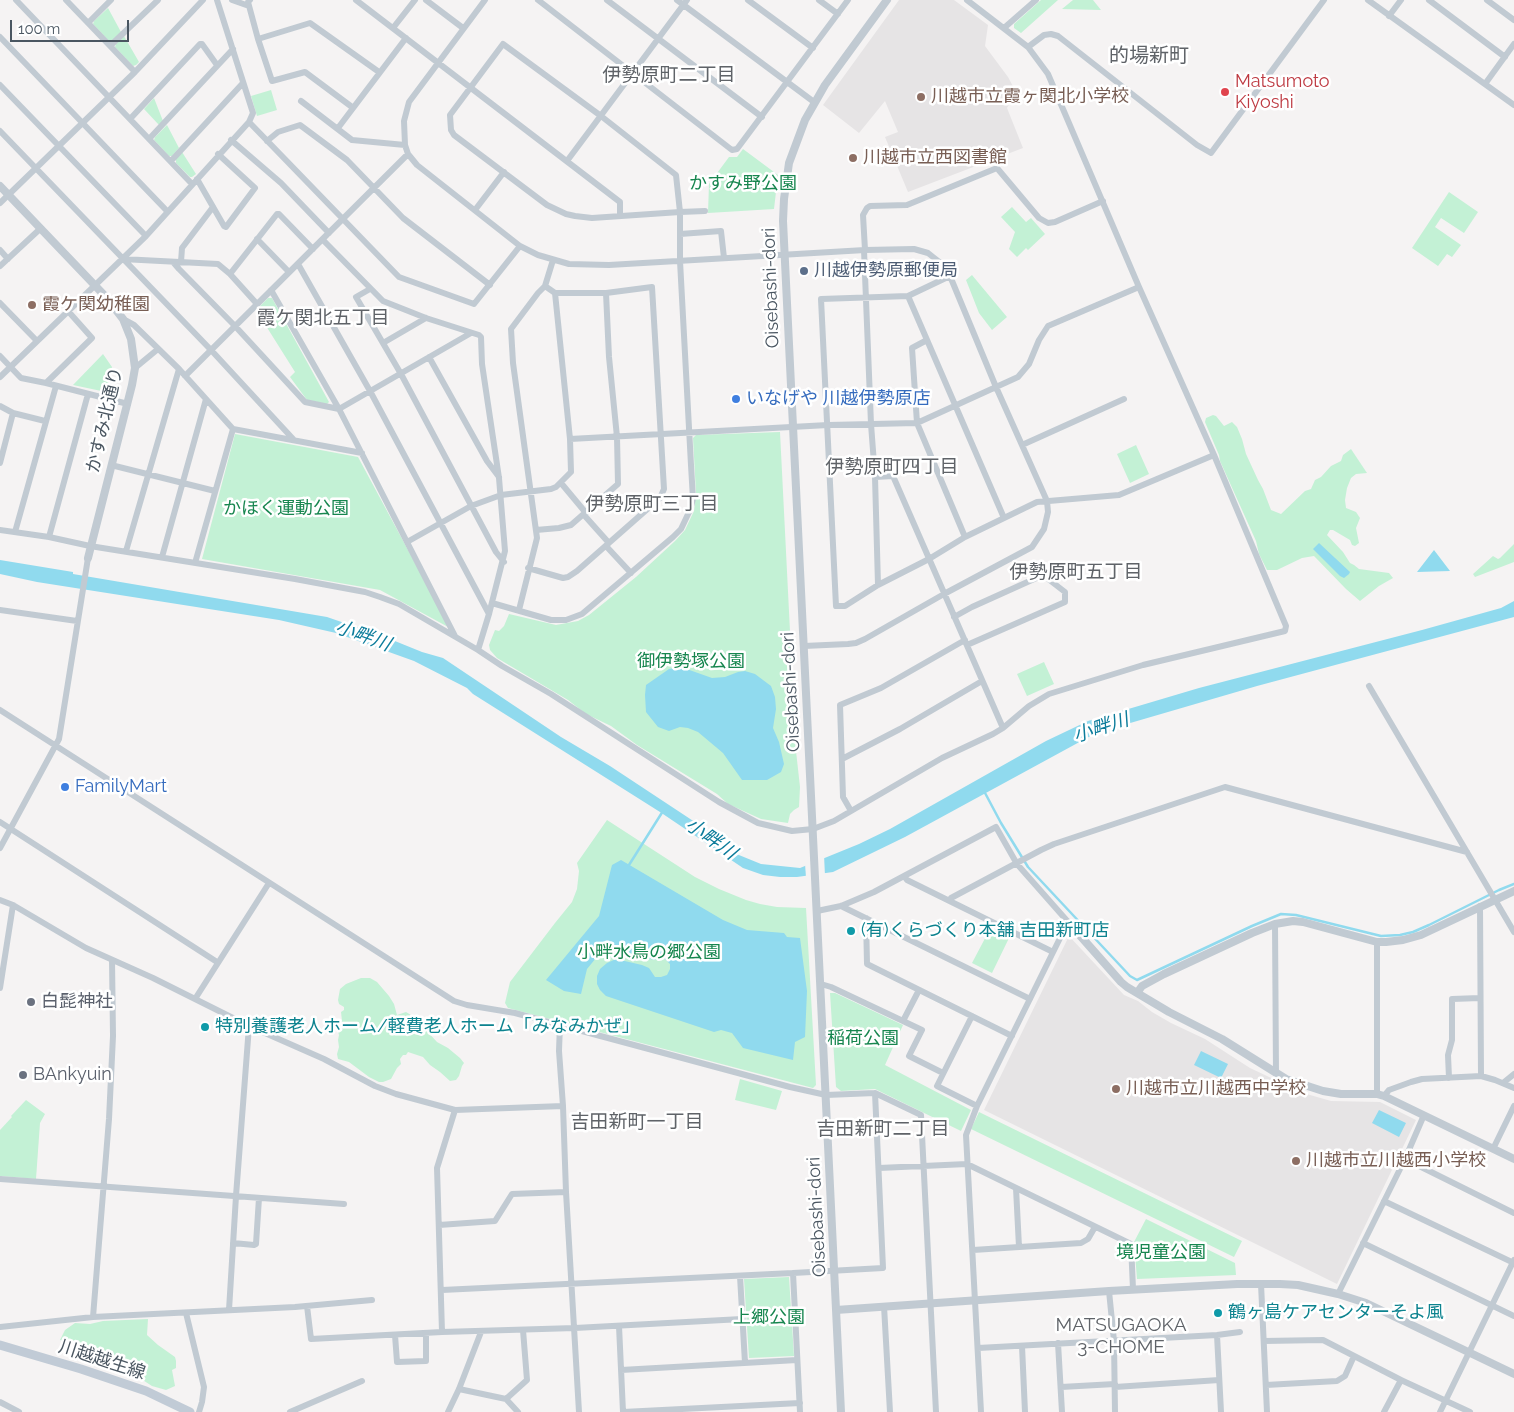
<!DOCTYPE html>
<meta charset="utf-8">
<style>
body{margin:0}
#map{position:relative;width:1514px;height:1412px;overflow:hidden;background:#f5f3f3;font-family:Raleway,sans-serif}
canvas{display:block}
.scale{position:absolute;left:10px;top:20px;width:119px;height:22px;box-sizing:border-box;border:2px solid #4a5661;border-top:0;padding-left:6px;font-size:15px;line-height:18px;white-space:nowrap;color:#4a5661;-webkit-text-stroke:4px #fff;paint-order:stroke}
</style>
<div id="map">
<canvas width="1514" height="1412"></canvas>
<div class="scale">100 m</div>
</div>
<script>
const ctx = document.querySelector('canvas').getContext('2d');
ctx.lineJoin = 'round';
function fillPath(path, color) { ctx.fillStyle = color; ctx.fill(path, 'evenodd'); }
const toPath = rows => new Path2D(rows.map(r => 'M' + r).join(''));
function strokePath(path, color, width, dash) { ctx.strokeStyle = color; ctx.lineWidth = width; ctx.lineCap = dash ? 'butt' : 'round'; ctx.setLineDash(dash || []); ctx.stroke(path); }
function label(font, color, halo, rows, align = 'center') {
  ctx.font = font + ' Raleway,"Noto Sans JP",sans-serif'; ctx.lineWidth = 5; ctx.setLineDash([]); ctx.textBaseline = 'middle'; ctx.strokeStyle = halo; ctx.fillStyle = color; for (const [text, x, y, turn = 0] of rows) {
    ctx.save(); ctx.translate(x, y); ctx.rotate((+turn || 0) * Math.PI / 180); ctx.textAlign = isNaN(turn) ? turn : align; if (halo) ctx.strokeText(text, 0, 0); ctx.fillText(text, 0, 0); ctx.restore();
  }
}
fillPath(toPath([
 [899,0,954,0,988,25,985,46,1008,77,1016,92,1007,108,1023,148,908,192,885,137,898,132,885,101,859,133,823,105],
 [1069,936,1124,995,1138,1001,1152,1012,1171,1023,1205,1039,1250,1068,1303,1093,1331,1101,1380,1102,1416,1120,1337,1284,984,1110]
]), '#e6e4e5');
fillPath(toPath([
 [1041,0,1058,0,1021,33,1014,28,1014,24],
 [1073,0,1093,0,1101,10,1062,9],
 [108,8,121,32,113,41,109,41,93,24,94,21],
 [124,36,139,62,136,65,133,66,115,47,116,44],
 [271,90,277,110,257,116,251,96],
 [154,98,163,121,159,125,144,109],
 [167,125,179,148,172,156,169,156,154,140,155,137],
 [743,149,778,175,774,209,708,213,709,184,729,157,737,157],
 [182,152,196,174,192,177,190,177,176,163,176,159],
 [1449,192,1478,212,1464,233,1441,218,1435,227,1461,245,1452,257,1447,254,1438,266,1412,248],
 [1012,207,1026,222,1031,218,1045,234,1028,250,1026,248,1017,257,1009,249,1015,232,1001,217],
 [972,275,1007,317,992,330,979,313,966,280],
 [268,298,272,298,329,402,327,404,307,400,290,377,295,372,256,310],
 [103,354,112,367,106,392,73,385],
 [1213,415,1216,416,1224,426,1232,422,1237,427,1242,439,1246,454,1258,480,1263,489,1271,510,1281,514,1305,491,1311,489,1315,480,1321,477,1331,466,1341,461,1343,455,1351,449,1367,473,1356,474,1351,478,1347,488,1345,500,1346,508,1356,512,1360,518,1356,528,1359,543,1355,546,1352,545,1350,540,1333,530,1330,530,1327,535,1343,552,1350,563,1354,565,1359,569,1389,573,1393,578,1379,586,1360,601,1346,589,1314,556,1302,558,1277,570,1267,570,1259,554,1256,541,1220,461,1219,455,1205,422,1206,418],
 [780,432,796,751,800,787,799,807,794,810,790,814,788,823,761,819,728,804,717,794,637,745,611,726,586,714,568,700,497,658,490,650,489,645,495,630,499,631,504,626,509,614,556,625,578,621,589,615,636,577,675,541,685,530,694,511,696,493,693,438,696,435],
 [235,434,358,457,450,628,380,590,202,559],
 [1136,445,1149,474,1130,483,1117,454],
 [1514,544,1514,562,1475,577,1473,574,1493,556,1498,559,1500,558],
 [1044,662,1054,684,1027,696,1017,674],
 [607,820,695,877,719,889,746,900,760,904,777,907,806,908,816,1085,813,1088,508,1008,505,1003,510,982,555,923,572,902,577,889,579,871,577,863],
 [991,927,1010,936,992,973,972,963],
 [361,978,370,978,377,982,389,996,394,1004,397,1015,406,1012,411,1015,416,1015,419,1020,419,1026,426,1030,437,1042,448,1048,460,1058,464,1063,462,1066,459,1076,456,1080,450,1081,440,1072,430,1065,423,1057,408,1052,406,1055,403,1055,400,1059,401,1064,397,1068,391,1079,383,1082,379,1082,369,1077,349,1062,338,1059,337,1054,339,1047,338,1040,339,1035,337,1028,339,1023,342,1021,341,1012,344,1010,344,1007,339,1004,338,1000,340,989,346,984],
 [830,993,835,993,903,1025,885,1065,971,1110,961,1131,875,1089,841,1091,836,1087],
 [740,1079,782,1091,776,1110,735,1100],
 [26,1100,45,1114,40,1123,36,1179,0,1176,0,1130,12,1117,11,1116],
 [979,1112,1242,1241,1234,1257,971,1129],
 [1146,1219,1235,1263,1236,1275,1137,1279,1134,1242],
 [789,1277,794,1356,749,1358,744,1279],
 [148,1319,147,1335,158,1345,175,1357,176,1361,176,1368,172,1370,175,1386,166,1390,152,1386,135,1375,64,1352,65,1342,60,1340,65,1330,75,1323,90,1324,103,1321]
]), '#c3f1d5');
fillPath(toPath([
 [1319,543,1350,572,1349,574,1344,578,1340,576,1313,549],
 [1434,550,1450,571,1417,572],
 [0,560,73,572,73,574,327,617,385,637,422,652,443,658,561,737,610,766,716,836,718,841,734,853,761,864,800,868,859,844,890,829,1046,741,1088,721,1199,688,1422,630,1501,608,1514,601,1514,617,1257,686,1096,733,905,837,833,872,797,877,780,877,763,875,743,868,660,812,473,694,467,688,414,661,336,633,279,620,37,582,0,574],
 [681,667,712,678,725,677,738,672,745,671,755,674,771,686,775,697,776,709,773,728,779,742,784,764,781,772,767,780,742,780,723,753,698,732,688,728,680,727,669,731,658,727,646,712,645,695,646,685,669,669],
 [621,860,723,920,747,930,784,933,787,937,800,938,807,991,805,1037,795,1042,793,1060,743,1048,732,1033,721,1030,714,1032,606,996,600,990,597,984,597,976,600,969,607,963,616,959,642,965,649,968,655,977,661,977,667,975,670,969,670,964,665,959,658,958,654,960,623,951,610,950,596,958,587,969,581,994,564,991,546,980,599,916,612,865],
 [1201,1051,1228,1064,1221,1078,1194,1065],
 [1379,1110,1406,1123,1399,1137,1372,1123]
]), '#90daee');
fillPath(toPath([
 [824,855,825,876,806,878,805,863]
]), '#f5f3f3');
strokePath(toPath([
 [984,791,1001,823,1028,867,1130,976,1137,980,1252,926,1281,914,1296,915,1381,936,1400,935,1413,932,1429,925,1499,890,1514,884],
 [629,865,663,811]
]), '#90daee', 2.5);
strokePath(toPath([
 [16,0,192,184],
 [66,0,135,72],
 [217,0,253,113,249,122,399,277,474,304,520,246],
 [232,0,249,6],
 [250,0,248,2,258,39,272,81,305,72,352,107],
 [356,0,620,202,620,216],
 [426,0,463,28],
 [485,0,409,102,404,121,405,145,408,154,417,165,520,246,538,255,569,264,609,265,865,250,914,249,928,253,933,257,942,264,950,276,996,387,1047,501,1048,512,1044,529,1032,547,944,594,865,639,856,643,848,644,804,646],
 [538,0,732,150,737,149,848,0],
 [607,0,762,117],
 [677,0,814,102],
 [748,0,813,48],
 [819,0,838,14],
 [1368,0,1514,105],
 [1429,0,1505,57],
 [1487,0,1514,20],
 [1389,16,1401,0],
 [88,23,111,0],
 [393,28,415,0],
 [1004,28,1036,0],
 [0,37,167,211],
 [258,39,310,23,379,72],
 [110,46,158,0],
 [1028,47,1044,35,1051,34,1058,36,1197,145,1211,153,1324,0],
 [1485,84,1514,44],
 [0,85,146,236],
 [301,101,352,140,405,145],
 [130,119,200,44,202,44,217,65],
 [338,128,406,38],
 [0,131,211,350,294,440],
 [149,139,233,49],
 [231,140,281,183,329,233],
 [267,141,278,132,300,125,347,160,403,218,490,285],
 [171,161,243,83],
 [567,161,687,0],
 [197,179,224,226,226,227,255,188,218,154],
 [0,203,135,72,203,0],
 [475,210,504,172],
 [680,234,721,231,724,258],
 [257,239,289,272],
 [323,240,383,301,426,318,479,335,481,337,482,364,499,478,505,551,489,614,478,650],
 [0,250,8,259],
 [864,250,871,424,875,477,878,585],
 [865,250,863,215,867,208,870,206,907,205,997,168,1039,218,1048,223,1055,222,1103,201],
 [122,259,218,264,230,274,257,304],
 [173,262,179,269,235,326,305,402,339,409,471,333],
 [181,262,182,248,213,207],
 [298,264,370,391,489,614],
 [0,266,41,228],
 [230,274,277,214,279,214,313,249],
 [950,276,908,296,821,299,836,606,845,606,878,585,929,559,965,537,1037,502,1119,495,1214,455],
 [370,289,356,297,401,374,496,552,504,562],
 [271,290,339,409,455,636],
 [908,296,1004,518],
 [0,303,37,341],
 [123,319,134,325,179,369,233,429,362,453],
 [927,340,912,348,917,423,965,537],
 [383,343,426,318],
 [0,356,21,378,46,383,128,404],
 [429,357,487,461,499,477],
 [135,368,158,349],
 [185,376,408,154],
 [0,377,146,236,249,122],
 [46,383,92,338,68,311],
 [0,406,13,413,45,421],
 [570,439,828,425,917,423,1018,377,1029,364,1039,340,1048,326,1139,287],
 [1022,445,1124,399],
 [0,463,13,413],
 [111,465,215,491],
 [875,477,893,476,1003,728],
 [561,483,586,513],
 [584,515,609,543],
 [0,530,49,537,90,546,295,579,365,592,380,597,399,604,478,650,502,666,551,694,719,802,758,823,792,831,813,829,834,821,942,758,993,734,1003,728,1029,706,1049,694,1143,665,1285,631,1286,626,1214,455,1139,287,1048,74,1028,47,967,0],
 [536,530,559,528,571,525,618,484,617,437,609,357,606,293],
 [15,532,56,386],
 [49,537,88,394],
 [407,542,471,506,501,495,551,489,556,487,571,472,570,439,555,293],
 [606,546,631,573],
 [126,551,179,369],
 [162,557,206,399],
 [195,563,233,429],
 [528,568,563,578,568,577,577,571,660,498,664,489,652,287,606,293,555,293,545,286],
 [492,603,551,620,566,620,582,614,673,537,681,529,690,510,693,499,691,465,680,261,680,212,676,175,601,116,503,44,450,115,451,130,454,135,547,205,566,214,575,216,592,218,680,212,705,211],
 [0,610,77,621],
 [519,610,537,538,513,363,511,329,538,293,545,286,553,260],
 [954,617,972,607,1043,575,1065,592,1065,602,967,645],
 [1369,686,1514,932],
 [0,710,454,1001,467,1005,515,1013,790,1087,826,1095,875,1093,921,1115,936,1412],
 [842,759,900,729,982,681],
 [851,811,843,797,840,705,881,688,965,640],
 [0,822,217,962],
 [0,848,59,739,88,558],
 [904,876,907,880,1053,952],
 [0,900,13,905,86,948,153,978,249,1026,324,1059,375,1086,396,1094,455,1110,563,1106],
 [950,901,951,898,1041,850,1054,844,1225,787,1467,852],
 [841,906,1030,999],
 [1480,906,1481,1076],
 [817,911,841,906,874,892,996,827,1017,864,1069,923,1065,928,977,1106,966,1135,981,1412],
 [866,918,867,964,1012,1036],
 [1275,924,1276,1074],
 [821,984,831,987,903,1021,919,990],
 [0,988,13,905],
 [195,999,269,883],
 [972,1016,937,1086,977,1106],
 [903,1021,922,1030,909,1056,943,1073],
 [560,1024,559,1051,563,1106,566,1192,579,1412],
 [1449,1078,1448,1055,1452,1040,1452,999,1480,998],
 [1503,1083,1514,1074],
 [1377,1094,1377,942],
 [1384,1096,1389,1090,1411,1082,1422,1079,1481,1076,1495,1080,1514,1088],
 [1493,1149,1514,1106],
 [1405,1159,1514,1213],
 [879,1168,967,1164,1131,1244,1133,1289],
 [0,1179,344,1204],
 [1016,1188,1019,1247],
 [1384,1201,1514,1263],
 [439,1225,495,1221,512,1194,566,1192],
 [233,1243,254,1245,256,1244,259,1198],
 [1363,1243,1514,1316],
 [973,1250,1081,1243,1088,1239,1095,1227],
 [793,1273,800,1412],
 [740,1276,745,1363],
 [1261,1284,1267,1412],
 [442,1290,793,1273,883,1268,875,1093],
 [1109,1291,1114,1341,1115,1412],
 [1338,1294,1405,1159,1424,1115],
 [307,1306,311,1339,442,1332,437,1168,455,1110],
 [884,1306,890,1412],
 [229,1310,236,1196,249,1026],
 [186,1313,204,1387,202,1402,199,1412],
 [93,1317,295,1307,372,1300],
 [619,1326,623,1412],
 [0,1327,93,1317,109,1119,113,1036,112,960],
 [442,1332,575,1328,742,1319],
 [395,1335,397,1362,426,1361,426,1333],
 [1217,1335,1221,1412],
 [1264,1341,1323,1340,1401,1380,1470,1412],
 [1058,1343,1062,1412],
 [1022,1346,1025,1412],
 [978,1348,1217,1335,1240,1332],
 [621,1370,797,1360],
 [1266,1385,1337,1381,1345,1376,1354,1356],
 [1061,1387,1115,1384],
 [1115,1387,1219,1380],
 [459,1389,506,1399,518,1412],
 [506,1399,527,1380,523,1330],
 [0,1402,19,1412],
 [290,1412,362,1381],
 [448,1412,459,1389,481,1332],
 [623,1412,800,1403],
 [1384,1412,1401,1380],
 [1440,1412,1514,1260]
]), '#c1cad2', 6);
strokePath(toPath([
 [0,186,106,297,123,319,131,339,135,368,132,385,88,558],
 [1069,923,1121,982,1127,987,1169,1012,1222,1039,1286,1079,1323,1091,1341,1094,1377,1094,1384,1096,1514,1159],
 [1137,993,1142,986,1164,974,1252,933,1275,924,1293,921,1303,922,1377,942,1386,942,1403,940,1421,935,1514,891],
 [836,1310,1109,1291,1237,1284,1280,1284,1298,1285,1338,1294,1366,1303,1514,1374],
 [841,1412,783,221,784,199,789,163,805,120,825,85,887,0]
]), '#c1cad2', 8);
strokePath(toPath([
 [0,1345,81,1369,146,1391,190,1412]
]), '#c1cbd6', 9);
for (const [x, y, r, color] of [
 [1225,92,5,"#e0444e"],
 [921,97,5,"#8d6e63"],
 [853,158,5,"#8d6e63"],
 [804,271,5,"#5c6f8a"],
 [32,305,5,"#8d6e63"],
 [736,399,5,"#3f7fe0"],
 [65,787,5,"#3f7fe0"],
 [851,931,5,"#0f9aa8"],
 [31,1002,5,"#6b7280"],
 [205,1027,5,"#0f9aa8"],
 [23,1075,5,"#6b7280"],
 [1116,1089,5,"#8d6e63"],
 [1296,1161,5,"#8d6e63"],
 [1218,1313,5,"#0f9aa8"]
]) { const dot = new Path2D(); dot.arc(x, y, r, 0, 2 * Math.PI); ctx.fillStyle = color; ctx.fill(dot); strokePath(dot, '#fff', 2); }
label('18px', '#be3a42', '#fff', [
 ["Matsumoto",1235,82],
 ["Kiyoshi",1235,103]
], 'left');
label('18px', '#785e54', '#fff', [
 ["川越市立霞ヶ関北小学校",931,97],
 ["川越市立西図書館",863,158],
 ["霞ケ関幼稚園",42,305],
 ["川越市立川越西中学校",1126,1089],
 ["川越市立川越西小学校",1306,1161]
], 'left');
label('18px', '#17864f', '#fff', [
 ["かすみ野公園",743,184],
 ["かほく運動公園",286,509],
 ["御伊勢塚公園",691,662],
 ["小畔水鳥の郷公園",649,953],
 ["稲荷公園",863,1039],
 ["境児童公園",1161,1253],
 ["上郷公園",769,1318]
]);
label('18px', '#4e5e75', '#fff', [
 ["川越伊勢原郵便局",814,271]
], 'left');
label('18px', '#4a5661', '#fff', [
 ["Oisebashi-dori",771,288,-92],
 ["かすみ北通り",105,420,-77],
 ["Oisebashi-dori",791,692,-93],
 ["Oisebashi-dori",817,1217,-93],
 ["川越越生線",102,1360,18]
]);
label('18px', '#366cbe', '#fff', [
 ["いなげや 川越伊勢原店",746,399],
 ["FamilyMart",75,787]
], 'left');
label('18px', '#0d838f', '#fff', [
 ["(有)くらづくり本舗 吉田新町店",861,931],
 ["特別養護老人ホーム/軽費老人ホーム「みなみかぜ」",215,1027],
 ["鶴ヶ島ケアセンターそよ風",1228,1313]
], 'left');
label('18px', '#5b616d', '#fff', [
 ["白髭神社",41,1002],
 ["BAnkyuin",33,1075]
], 'left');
label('19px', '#5f6368', '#fff', [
 ["伊勢原町二丁目",669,75],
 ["霞ケ関北五丁目",323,318],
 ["伊勢原町四丁目",892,467],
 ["伊勢原町三丁目",652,504],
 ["伊勢原町五丁目",1076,572],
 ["吉田新町一丁目",637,1122],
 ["吉田新町二丁目",883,1129],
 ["MATSUGAOKA",1121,1325],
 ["3-CHOME",1121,1347]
]);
label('italic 19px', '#0c7c9b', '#fff', [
 ["小畔川",363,636,20],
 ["小畔川",1101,728,-18],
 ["小畔川",711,839,35]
]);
label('20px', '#5f6368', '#fff', [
 ["的場新町",1149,56]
]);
</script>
